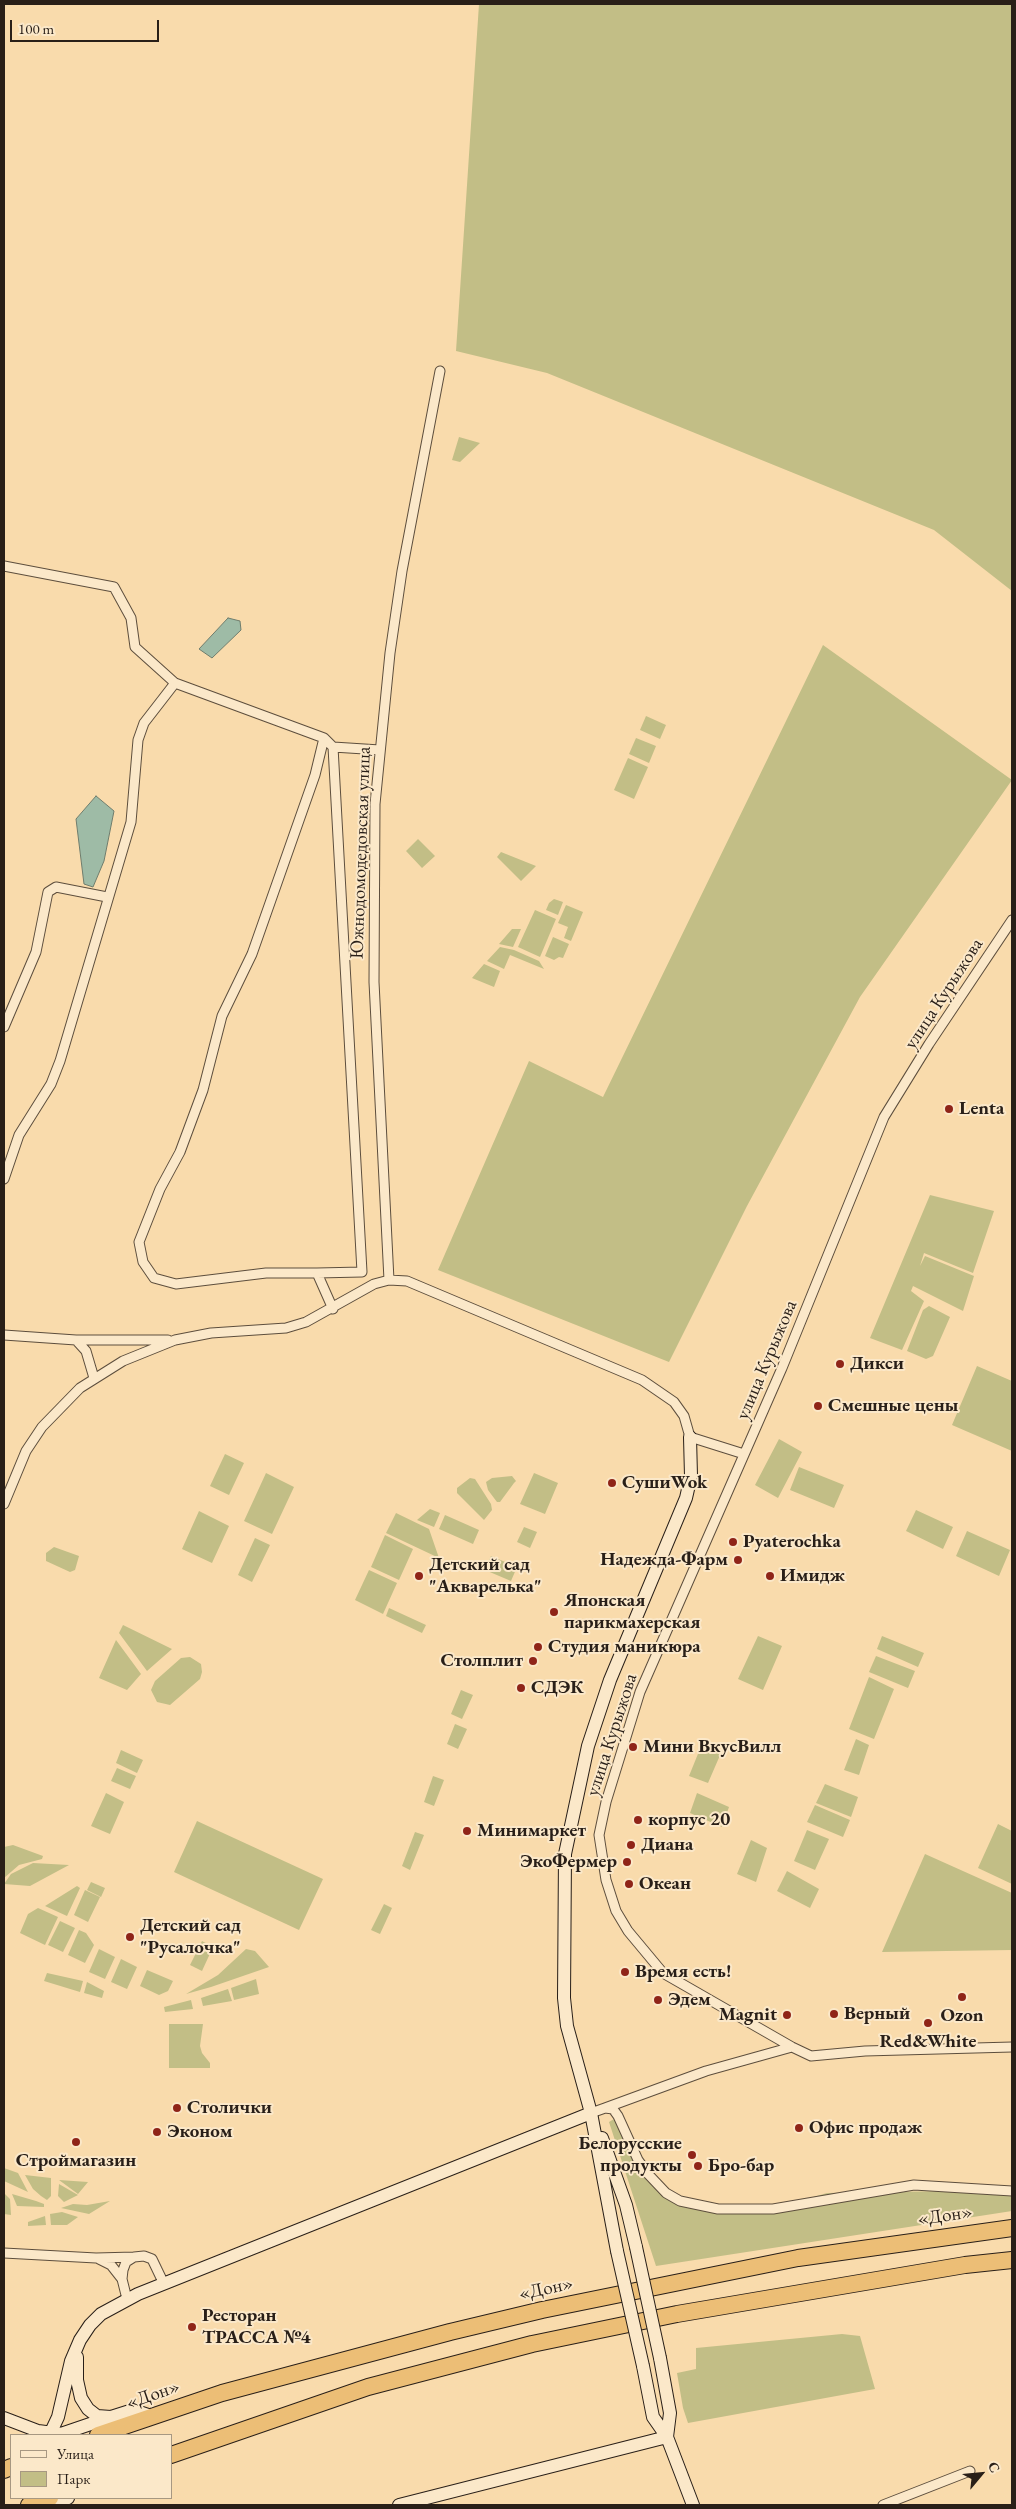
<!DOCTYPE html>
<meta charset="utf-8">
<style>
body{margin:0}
#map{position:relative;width:1016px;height:2509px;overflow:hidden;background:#f9dbac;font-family:"EB Garamond",serif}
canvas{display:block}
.frame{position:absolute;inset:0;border:5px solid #291f18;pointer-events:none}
.legend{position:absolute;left:10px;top:2434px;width:162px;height:65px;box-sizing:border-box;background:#fbe8c9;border:1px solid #a79882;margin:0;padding:6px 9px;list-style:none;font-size:15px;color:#291f18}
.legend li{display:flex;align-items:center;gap:10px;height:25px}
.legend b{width:25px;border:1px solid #a79882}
.north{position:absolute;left:956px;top:2449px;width:50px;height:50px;-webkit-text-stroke:4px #fbe8c9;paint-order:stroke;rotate:62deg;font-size:14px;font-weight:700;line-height:20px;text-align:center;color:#291f18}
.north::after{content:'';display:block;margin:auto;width:18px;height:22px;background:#291f18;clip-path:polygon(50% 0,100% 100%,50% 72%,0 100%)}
.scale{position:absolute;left:10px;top:20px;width:149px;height:22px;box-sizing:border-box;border:2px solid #291f18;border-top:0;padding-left:6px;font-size:15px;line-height:18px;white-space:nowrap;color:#291f18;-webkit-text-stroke:4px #fbe8c9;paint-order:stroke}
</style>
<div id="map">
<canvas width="1016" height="2509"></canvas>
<div class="frame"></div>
<ul class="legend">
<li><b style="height:6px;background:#fbe8c9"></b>Улица</li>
<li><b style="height:14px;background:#c2be86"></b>Парк</li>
</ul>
<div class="north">С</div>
<div class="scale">100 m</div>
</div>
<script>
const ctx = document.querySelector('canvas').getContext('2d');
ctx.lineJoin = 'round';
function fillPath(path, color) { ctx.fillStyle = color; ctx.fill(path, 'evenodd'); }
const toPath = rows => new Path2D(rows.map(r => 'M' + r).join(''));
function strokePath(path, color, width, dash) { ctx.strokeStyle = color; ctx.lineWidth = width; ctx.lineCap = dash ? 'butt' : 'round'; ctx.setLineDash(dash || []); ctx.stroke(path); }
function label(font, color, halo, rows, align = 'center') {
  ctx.font = font + ' "EB Garamond",serif'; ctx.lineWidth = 4; ctx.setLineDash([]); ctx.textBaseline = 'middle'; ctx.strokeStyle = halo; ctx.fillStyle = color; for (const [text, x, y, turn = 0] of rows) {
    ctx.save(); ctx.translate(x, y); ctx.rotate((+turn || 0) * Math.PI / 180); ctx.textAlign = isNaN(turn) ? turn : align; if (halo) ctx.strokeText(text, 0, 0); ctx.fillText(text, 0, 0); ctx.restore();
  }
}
fillPath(toPath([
 [479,4,1012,4,1012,591,934,530,547,373,456,351],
 [459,437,480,443,460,462,452,460],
 [823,645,1012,780,860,997,747,1206,669,1362,438,1270,529,1061,603,1097],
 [646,716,666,725,660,739,640,730],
 [636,738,656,746,649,763,629,754],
 [628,758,648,767,634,799,614,790],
 [418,839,435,856,422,868,406,851],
 [501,852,536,866,521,881,497,857],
 [554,899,563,902,558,915,546,910,549,903],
 [566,905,583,912,571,941,564,938,568,927,558,923],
 [535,910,556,919,540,957,518,947],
 [512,929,521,929,513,947,499,944],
 [553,937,569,944,563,958,559,957,554,960,545,956],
 [500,947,514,950,539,961,544,969,510,955,504,969,487,961],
 [484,964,500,971,494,987,472,978],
 [930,1195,994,1211,973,1273,924,1253,920,1266,925,1256,974,1276,963,1311,913,1286,911,1291,924,1301,902,1350,870,1338],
 [929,1306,950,1317,933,1356,926,1359,907,1351,923,1310],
 [977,1366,1012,1381,1012,1451,952,1425],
 [779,1439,802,1452,778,1498,755,1485],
 [225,1454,244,1463,229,1495,210,1486],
 [799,1467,844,1485,834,1508,790,1490],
 [266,1473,294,1487,272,1534,244,1521],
 [534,1473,558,1483,545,1514,520,1504],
 [512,1476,516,1481,514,1483,500,1502,497,1502,488,1490,486,1482,492,1478],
 [470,1478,475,1479,491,1504,492,1510,484,1520,457,1493,457,1488],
 [430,1509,440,1513,434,1527,417,1520],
 [916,1510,953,1527,943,1549,906,1531],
 [199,1511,229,1526,212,1563,182,1549],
 [396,1513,429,1529,439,1558,386,1533],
 [445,1515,479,1530,473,1544,439,1529],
 [524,1527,537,1532,530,1548,517,1542],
 [967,1531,1010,1550,999,1576,956,1556],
 [385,1535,413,1549,399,1580,371,1567],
 [255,1538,270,1545,252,1582,238,1575],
 [54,1547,79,1556,75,1570,70,1572,46,1561,46,1553],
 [491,1556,517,1567,511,1581,485,1570],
 [369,1570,397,1583,383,1614,355,1600],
 [389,1608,426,1625,422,1633,386,1616],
 [123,1625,172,1649,147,1671,119,1633],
 [758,1636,782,1646,763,1690,738,1679],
 [882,1636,924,1653,918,1667,877,1649],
 [116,1640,141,1674,127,1690,99,1678],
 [876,1656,915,1671,908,1688,869,1672],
 [190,1657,201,1664,202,1672,200,1679,170,1705,157,1702,151,1690,155,1681,181,1658],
 [869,1677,894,1689,874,1739,849,1729],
 [461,1690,473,1695,462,1719,451,1714],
 [455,1724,467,1729,458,1749,447,1744],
 [856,1739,869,1745,859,1775,844,1770],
 [702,1744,721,1753,708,1783,689,1776],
 [121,1750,143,1760,137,1773,116,1763],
 [117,1768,136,1776,130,1789,111,1781],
 [433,1776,444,1780,434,1806,424,1802],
 [825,1784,858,1797,851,1817,816,1803],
 [106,1793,124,1802,110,1834,91,1826],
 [697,1793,729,1807,722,1827,690,1813],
 [815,1805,850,1820,843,1837,807,1822],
 [197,1821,323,1879,299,1930,174,1872],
 [998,1824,1012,1831,1012,1884,978,1868],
 [807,1830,829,1839,815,1870,794,1861],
 [415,1832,424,1835,410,1870,402,1866],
 [751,1840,767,1848,756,1882,737,1874],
 [13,1845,43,1856,42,1859,19,1865,4,1878,4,1847],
 [925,1854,1012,1893,1012,1950,882,1952],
 [33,1863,69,1865,30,1886,4,1884,11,1874],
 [787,1871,819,1889,810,1908,777,1891],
 [91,1882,105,1888,101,1897,87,1890],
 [77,1886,80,1888,67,1916,45,1906],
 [85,1890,100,1897,88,1922,74,1915],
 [384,1904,392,1908,380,1934,371,1930],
 [38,1908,58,1917,45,1945,20,1933,28,1914],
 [60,1921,75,1928,63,1952,48,1945],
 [79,1930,86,1933,94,1945,85,1963,68,1955],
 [202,1941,213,1947,202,1971,190,1965],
 [99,1949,115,1957,105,1979,89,1972],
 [246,1949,255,1951,269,1967,211,1987,186,1994,218,1975],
 [121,1959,137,1967,127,1989,111,1982],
 [147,1970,173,1981,168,1991,159,1995,140,1986],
 [47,1973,83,1981,80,1992,44,1981],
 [256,1979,259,1994,234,2000,231,1988],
 [87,1982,104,1991,102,1998,84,1993],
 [228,1989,232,2001,203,2006,201,1998],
 [191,2000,193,2009,165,2012,164,2007],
 [169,2024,203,2024,200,2046,202,2053,210,2063,210,2068,169,2068],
 [614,2119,639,2174,679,2202,776,2208,827,2193,1012,2190,1012,2211,656,2266,609,2122],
 [4,2168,18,2173,28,2192,4,2181],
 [25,2175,51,2178,51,2196,47,2200,41,2196,33,2189],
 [59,2180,88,2182,78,2194],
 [59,2184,78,2195,64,2202,58,2196],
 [4,2193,10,2199,11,2215,4,2214],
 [12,2194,36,2201,44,2204,44,2207,17,2206],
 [110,2201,89,2214,61,2208,73,2204,87,2205],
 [62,2212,78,2217,67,2225,51,2225,50,2214],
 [45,2216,46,2225,28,2226,28,2222],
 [842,2334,860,2336,875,2389,688,2423,683,2408,677,2373,696,2369,696,2348]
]), '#c2be86');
const water = toPath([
 [228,618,240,621,241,630,212,658,199,649,228,618],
 [96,796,114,811,104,861,93,887,84,884,76,819,96,796]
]);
fillPath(water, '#9ebba6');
strokePath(water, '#6f7d6d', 1);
const street = toPath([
 [4,566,114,587,131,618,135,647,175,683,324,738,333,747,362,1272,317,1273,333,1309],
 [333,747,380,750],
 [1012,920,929,1044,884,1117,782,1368,640,1692,606,1802,599,1835,606,1880,616,1911,628,1931,663,1973,792,2047,811,2056,865,2051,1012,2047],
 [4,1027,36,952,48,892,56,887,107,897],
 [4,1179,19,1135,51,1084,60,1061,131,822,138,740,144,723,175,683],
 [317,1273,266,1273,176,1284,154,1278,143,1262,139,1242,160,1189,180,1152,203,1090,222,1016,252,954,315,775,324,738],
 [389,1280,374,982,375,804,390,653,402,571,440,371],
 [4,1335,76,1340,168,1340],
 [76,1340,86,1351,94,1378],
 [4,1504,26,1451,42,1427,80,1388,123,1361,175,1340,211,1333,286,1328,306,1322,374,1284,389,1280,407,1281,642,1380,674,1402,684,1416,690,1437,744,1454],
 [605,2108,706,2071,792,2047],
 [591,2113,605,2108,613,2109,618,2116,638,2160,648,2174,666,2193,680,2201,718,2209,773,2209,914,2185,1012,2191],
 [4,2253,96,2258,134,2257,126,2262,123,2270,122,2279,127,2299],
 [134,2257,144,2256,152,2259,164,2284],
 [99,2259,111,2265,122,2279],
 [883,2505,970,2471]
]);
const secondary = toPath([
 [602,2138,626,2205,636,2247],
 [617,2251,591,2113,567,2026,564,1998,565,1854,588,1746,610,1680,686,1498,691,1476,690,1437],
 [77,2357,77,2380,81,2398,88,2409,97,2416,111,2417,133,2410,151,2416],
 [660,2358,670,2413,667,2437],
 [643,2366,653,2417,667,2437,693,2505],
 [4,2418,38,2431,61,2434,108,2418],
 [50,2434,58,2417,71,2361,80,2340,90,2325,101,2314,138,2294,591,2113],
 [53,2505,68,2498],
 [399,2505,667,2437]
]);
const highway = toPath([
 [98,2435,222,2393,450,2332,542,2310,798,2258,1012,2228],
 [171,2455,368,2387,532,2344,677,2314,965,2265,1012,2260],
 [4,2470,11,2467],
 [29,2505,50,2498]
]);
strokePath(street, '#5d4e3d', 11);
strokePath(secondary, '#291f18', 14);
strokePath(highway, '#291f18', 18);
strokePath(street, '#fbe8c9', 9);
strokePath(secondary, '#fbe8c9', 12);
strokePath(highway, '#ecbe76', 16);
const secondaryBridge = toPath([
 [636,2247,660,2358],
 [617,2251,643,2366]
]);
strokePath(secondaryBridge, '#291f18', 14, []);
strokePath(secondaryBridge, '#fbe8c9', 12);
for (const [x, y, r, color] of [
 [949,1109,5,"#8f2418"],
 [840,1364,5,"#8f2418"],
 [818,1406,5,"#8f2418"],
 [612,1483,5,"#8f2418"],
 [733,1542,5,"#8f2418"],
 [738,1560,5,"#8f2418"],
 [419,1576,5,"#8f2418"],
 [770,1576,5,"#8f2418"],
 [554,1612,5,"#8f2418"],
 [538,1647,5,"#8f2418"],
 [533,1661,5,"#8f2418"],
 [521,1688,5,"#8f2418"],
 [633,1747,5,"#8f2418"],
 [638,1820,5,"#8f2418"],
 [467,1831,5,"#8f2418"],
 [631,1845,5,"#8f2418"],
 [627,1862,5,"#8f2418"],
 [629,1884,5,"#8f2418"],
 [130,1937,5,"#8f2418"],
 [625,1972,5,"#8f2418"],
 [962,1997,5,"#8f2418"],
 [658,2000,5,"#8f2418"],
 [834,2014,5,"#8f2418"],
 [787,2015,5,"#8f2418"],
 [928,2023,5,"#8f2418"],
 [177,2108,5,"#8f2418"],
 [799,2128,5,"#8f2418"],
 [157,2132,5,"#8f2418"],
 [76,2142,5,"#8f2418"],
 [692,2155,5,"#8f2418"],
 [698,2166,5,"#8f2418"],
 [192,2327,5,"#8f2418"]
]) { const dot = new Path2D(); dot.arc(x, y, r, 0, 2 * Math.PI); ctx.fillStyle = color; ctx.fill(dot); strokePath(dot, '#fbe8c9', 2); }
label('19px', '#291f18', '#fbe8c9', [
 ["Южнодомодедовская улица",361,853,-88],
 ["улица Курыжова",944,994,-57],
 ["улица Курыжова",767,1360,-67],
 ["улица Курыжова",612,1735,-72],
 ["«Дон»",945,2216,-8],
 ["«Дон»",546,2289,-12],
 ["«Дон»",153,2395,-19]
]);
label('bold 19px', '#291f18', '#fbe8c9', [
 ["Lenta",959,1109],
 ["Дикси",850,1364],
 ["Смешные цены",828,1406],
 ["СушиWok",622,1483],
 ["Pyaterochka",743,1542],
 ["Надежда-Фарм",728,1560,"right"],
 ["Детский сад",429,1565],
 ["\"Акварелька\"",429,1587],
 ["Имидж",780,1576],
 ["Японская",564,1601],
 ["парикмахерская",564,1623],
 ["Студия маникюра",548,1647],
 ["Столплит",523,1661,"right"],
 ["СДЭК",531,1688],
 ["Мини ВкусВилл",643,1747],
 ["корпус 20",648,1820],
 ["Минимаркет",477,1831],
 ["Диана",641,1845],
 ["ЭкоФермер",617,1862,"right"],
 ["Океан",639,1884],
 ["Детский сад",140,1926],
 ["\"Русалочка\"",140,1948],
 ["Время есть!",635,1972],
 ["Эдем",668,2000],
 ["Верный",844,2014],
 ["Magnit",777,2015,"right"],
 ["Ozon",962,2016,"center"],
 ["Red&White",928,2042,"center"],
 ["Столички",187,2108],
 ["Офис продаж",809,2128],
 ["Эконом",167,2132],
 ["Белорусские",682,2144,"right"],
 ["продукты",682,2166,"right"],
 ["Строймагазин",76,2161,"center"],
 ["Бро-бар",708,2166],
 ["Ресторан",202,2316],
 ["ТРАССА №4",202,2338]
], 'left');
</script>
